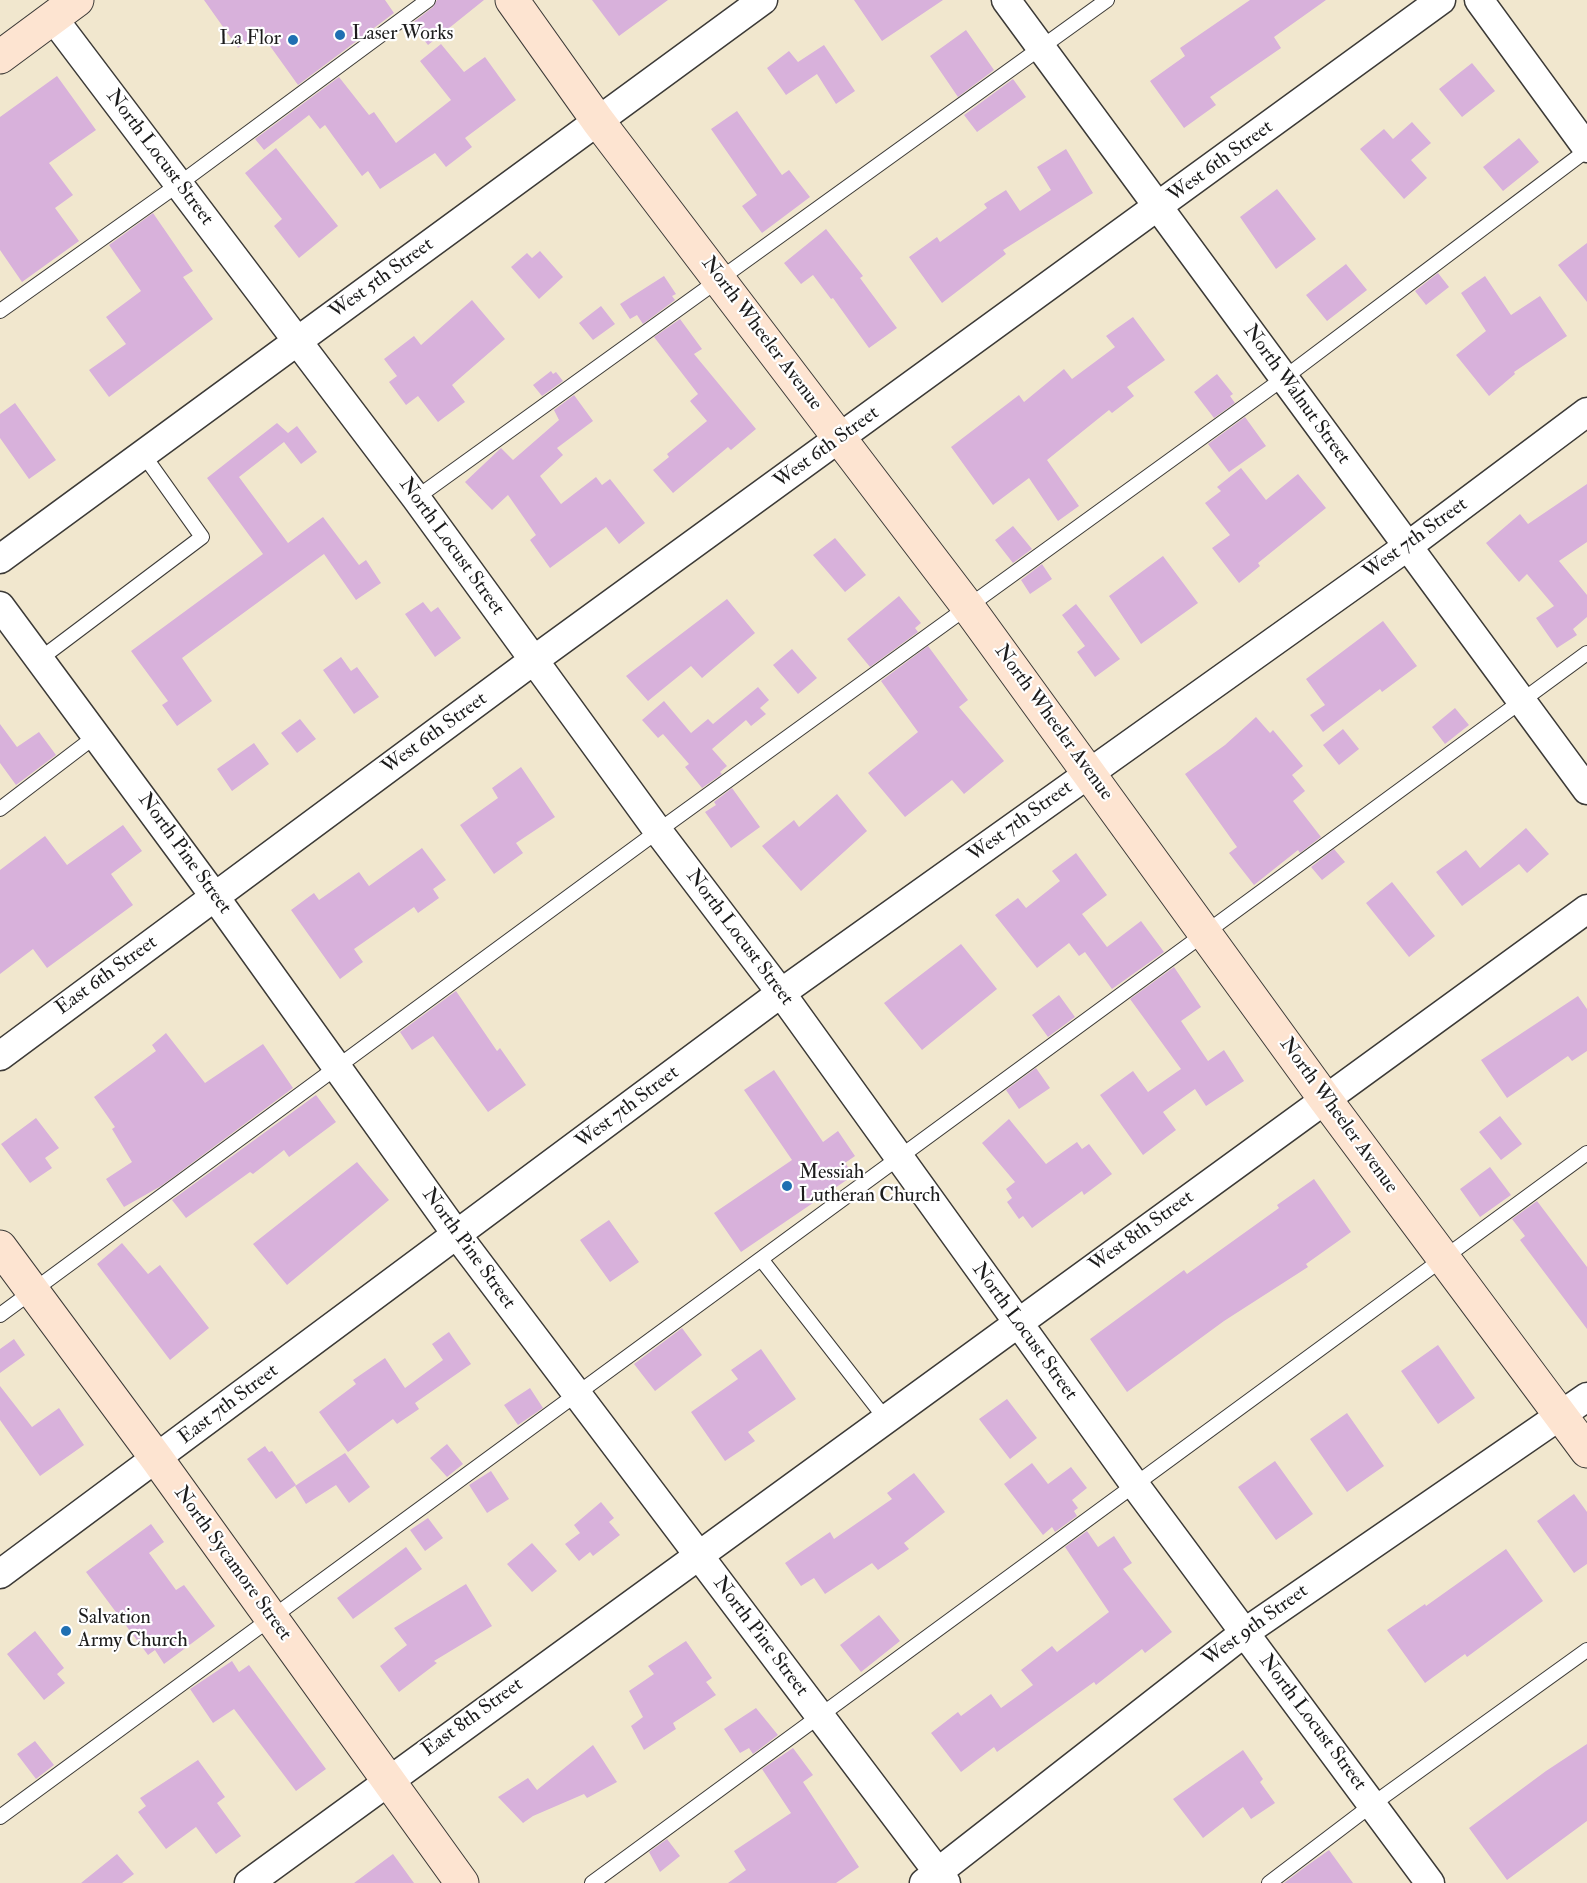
<!DOCTYPE html>
<style>
body{margin:0}
canvas{display:block;background:#f1e7ce}
</style>
<canvas width="1587" height="1883"></canvas>
<script>
const ctx = document.querySelector('canvas').getContext('2d');
ctx.lineJoin = 'round';
function fillPath(path, color) { ctx.fillStyle = color; ctx.fill(path, 'evenodd'); }
const toPath = rows => new Path2D(rows.map(r => 'M' + r).join(''));
function strokePath(path, color, width, dash) { ctx.strokeStyle = color; ctx.lineWidth = width; ctx.lineCap = dash ? 'butt' : 'round'; ctx.setLineDash(dash || []); ctx.stroke(path); }
function label(font, color, halo, rows, align = 'center') {
  ctx.font = font + ' "IM FELL Double Pica",serif'; ctx.lineWidth = 4.5; ctx.setLineDash([]); ctx.textBaseline = 'middle'; ctx.strokeStyle = halo; ctx.fillStyle = color; for (const [text, x, y, turn = 0] of rows) {
    ctx.save(); ctx.translate(x, y); ctx.rotate((+turn || 0) * Math.PI / 180); ctx.textAlign = isNaN(turn) ? turn : align; if (halo) ctx.strokeText(text, 0, 0); ctx.fillText(text, 0, 0); ctx.restore();
  }
}
fillPath(toPath([
 [204,0,385,0,394,13,298,85,260,32,238,48],
 [437,0,484,0,428,45,411,24,433,7],
 [592,0,668,0,619,36],
 [854,0,943,0,882,41],
 [1250,0,1326,0,1274,37,1281,48,1210,97,1216,105,1184,128,1150,81,1185,56,1180,48],
 [966,30,994,70,958,97,930,56],
 [441,44,464,72,485,57,516,100,465,138,472,147,446,167,435,153,380,189,368,171,362,176,325,125,320,129,309,115,264,150,255,139,339,77,369,115,374,112,396,143,451,100,420,61],
 [824,45,855,91,836,104,817,74,786,95,767,68,789,51,798,62],
 [1472,63,1495,91,1462,117,1439,89],
 [57,76,96,130,49,163,73,195,55,208,79,241,22,282,0,250,0,117],
 [1013,79,1026,97,977,132,964,115],
 [737,111,782,175,789,170,810,197,762,233,742,206,757,195,711,129],
 [1412,122,1431,143,1411,160,1427,178,1404,199,1360,149,1384,129,1393,139],
 [1519,138,1539,162,1503,191,1483,167],
 [276,148,338,226,299,258,274,226,282,219,245,173],
 [1066,149,1093,193,1003,250,1006,254,942,303,909,257,937,237,940,242,987,208,984,204,1006,190,1020,211,1051,190,1037,167],
 [1277,189,1316,239,1276,269,1240,217],
 [153,213,193,271,183,277,213,319,109,397,89,370,126,344,106,317,141,291,109,245],
 [826,229,863,276,860,278,897,328,869,348,833,298,831,299,813,275,801,284,784,263],
 [1587,243,1587,302,1558,265],
 [540,251,563,277,539,299,511,267,527,253,532,258],
 [1346,264,1367,290,1327,321,1306,295],
 [1438,273,1449,287,1426,305,1415,291],
 [664,276,676,294,672,296,675,300,643,324,637,315,630,319,620,304],
 [1485,276,1511,315,1540,296,1567,336,1514,372,1515,374,1489,396,1456,355,1486,331,1461,293],
 [472,300,505,339,452,385,465,402,438,422,418,396,406,405,389,382,397,376,384,359,414,336,421,345],
 [601,306,615,324,593,340,579,323],
 [1133,317,1165,360,1127,387,1134,396,1112,413,1109,410,1047,460,1079,506,1058,521,1029,478,993,505,951,447,1019,395,1024,402,1064,369,1072,379,1115,347,1106,336],
 [680,319,702,349,694,354,756,429,731,450,728,447,673,493,653,470,669,457,667,454,707,421,690,401,698,394,654,337],
 [551,371,553,374,556,372,563,381,542,396,533,385],
 [1217,374,1233,394,1230,396,1235,403,1214,418,1194,392],
 [574,395,593,421,557,448,563,455,540,476,561,504,596,477,602,485,610,479,645,523,619,544,606,527,550,568,530,540,536,535,508,495,492,510,465,482,501,448,513,460,559,420,554,410],
 [15,403,56,460,29,479,0,438,0,414],
 [1245,417,1266,446,1229,472,1208,444],
 [277,423,288,433,297,426,317,452,301,464,284,442,239,477,288,543,323,517,359,565,366,560,381,583,356,600,324,554,182,658,212,701,177,726,162,705,168,701,131,651,263,554,207,478],
 [1241,468,1266,500,1298,474,1326,508,1258,563,1260,566,1239,583,1212,548,1230,535,1205,503,1221,491,1217,487],
 [1587,484,1587,542,1559,561,1587,595,1587,617,1573,629,1577,635,1557,648,1536,618,1554,606,1527,574,1519,582,1486,543,1520,514,1528,524],
 [1013,526,1032,549,1013,563,995,540],
 [835,538,866,575,845,592,813,555],
 [1163,556,1198,603,1141,644,1109,596],
 [1042,564,1052,579,1030,594,1021,580],
 [899,596,921,623,915,628,918,632,870,667,847,639],
 [727,599,755,633,702,678,691,666,648,701,626,676],
 [423,602,431,612,438,607,461,638,435,657,405,614],
 [1076,604,1120,659,1095,677,1077,652,1085,646,1062,615],
 [1383,621,1417,666,1382,692,1380,689,1323,732,1310,715,1325,705,1306,679],
 [928,646,968,700,959,707,1004,761,964,794,952,780,905,817,868,773,918,732,881,681],
 [792,649,817,678,798,694,773,665],
 [341,657,351,671,357,667,379,697,354,714,323,670],
 [758,687,769,700,760,708,766,714,751,726,746,720,712,749,727,766,720,772,722,774,702,788,685,767,689,764,663,734,658,738,642,720,664,701,691,733,708,719,713,724],
 [1455,708,1469,725,1445,744,1432,727],
 [1256,717,1270,733,1273,730,1303,766,1292,775,1305,791,1293,801,1321,837,1300,853,1298,850,1254,885,1229,853,1237,847,1185,774,1225,745],
 [300,719,316,739,297,753,281,733],
 [0,724,17,747,39,732,56,755,16,785,0,763],
 [1343,729,1359,749,1339,765,1323,745],
 [254,743,269,764,232,791,217,769],
 [521,767,555,817,516,843,523,853,494,874,460,825,498,798,492,788],
 [732,788,760,827,731,848,705,812,716,805,714,802],
 [837,794,867,831,801,891,762,846,794,820,799,827],
 [123,825,142,851,111,874,133,905,47,968,33,949,0,974,0,870,45,836,67,865],
 [1526,828,1549,854,1527,873,1519,864,1462,906,1436,872,1466,850,1480,868],
 [422,848,446,880,433,889,439,898,418,913,414,907,354,949,363,962,340,979,291,910,314,893,319,900,359,872,369,886],
 [1334,849,1345,862,1322,880,1311,867],
 [1076,853,1107,895,1082,914,1107,947,1141,921,1164,952,1112,989,1085,952,1079,956,1069,943,1037,968,995,915,1018,898,1026,908,1060,881,1052,871],
 [1392,882,1435,936,1409,957,1366,903],
 [961,944,997,989,922,1050,884,1003],
 [1174,967,1201,1007,1181,1021,1208,1061,1224,1050,1244,1081,1206,1106,1195,1089,1163,1112,1176,1130,1143,1155,1100,1095,1133,1071,1148,1092,1181,1069,1130,999],
 [456,991,497,1051,500,1048,526,1085,488,1112,433,1036,412,1050,400,1032],
 [1059,995,1075,1017,1048,1037,1032,1015],
 [1578,996,1587,1009,1587,1051,1572,1061,1568,1056,1507,1098,1481,1060],
 [166,1033,205,1083,263,1044,293,1088,161,1186,124,1207,106,1179,132,1162,112,1129,115,1127,94,1097,156,1051,152,1045],
 [1036,1068,1050,1088,1019,1109,1006,1090],
 [774,1070,823,1142,838,1131,855,1156,845,1163,854,1175,741,1252,714,1213,792,1160,744,1090],
 [316,1095,336,1122,289,1157,284,1150,253,1174,250,1172,186,1218,172,1200],
 [1500,1116,1522,1144,1501,1160,1479,1132],
 [36,1118,59,1148,45,1158,52,1168,30,1183,1,1144],
 [1009,1119,1046,1164,1077,1142,1082,1149,1089,1144,1112,1174,1084,1195,1082,1191,1032,1228,1023,1216,1019,1219,1007,1202,1012,1198,1006,1189,1015,1182,982,1143],
 [357,1162,389,1200,287,1285,253,1244],
 [1490,1167,1511,1195,1480,1217,1460,1189],
 [1314,1179,1351,1232,1306,1264,1308,1267,1224,1321,1127,1392,1090,1339,1184,1270,1187,1274,1279,1208,1277,1205],
 [1537,1201,1587,1267,1587,1329,1520,1240,1525,1236,1512,1219],
 [609,1220,639,1262,610,1282,580,1240],
 [122,1243,148,1274,160,1265,209,1328,170,1360,97,1264],
 [682,1328,702,1355,655,1391,634,1364],
 [449,1332,471,1364,415,1403,419,1409,397,1424,393,1419,348,1452,319,1412,356,1384,353,1380,385,1358,405,1388,443,1360,432,1344],
 [14,1339,25,1355,0,1373,0,1349],
 [1438,1345,1475,1398,1438,1424,1401,1371],
 [761,1349,796,1399,748,1432,755,1441,725,1461,691,1412,738,1379,731,1370],
 [0,1386,32,1427,59,1408,84,1445,40,1476,0,1420],
 [530,1388,543,1408,518,1425,504,1405],
 [1007,1399,1037,1438,1010,1459,979,1419],
 [1347,1413,1384,1466,1347,1492,1310,1439],
 [447,1444,463,1464,447,1477,430,1458],
 [265,1446,269,1452,272,1451,296,1485,276,1499,247,1459],
 [345,1453,370,1487,349,1503,336,1485,306,1504,295,1486],
 [1275,1461,1313,1514,1276,1540,1238,1487],
 [1032,1463,1048,1484,1071,1467,1087,1488,1072,1500,1078,1508,1074,1511,1077,1516,1055,1532,1052,1527,1043,1535,1004,1484],
 [491,1471,509,1499,487,1513,469,1485],
 [914,1473,945,1512,904,1543,909,1549,878,1570,872,1563,825,1594,814,1578,801,1586,785,1563,830,1532,834,1539,892,1499,887,1493],
 [1574,1494,1587,1512,1587,1564,1574,1573,1537,1521],
 [601,1502,614,1518,609,1522,620,1535,593,1556,590,1552,579,1561,565,1544,580,1533,574,1525],
 [428,1518,443,1538,425,1551,410,1530],
 [151,1524,164,1542,149,1553,176,1590,184,1585,215,1626,164,1664,155,1650,148,1655,86,1572],
 [1087,1531,1098,1547,1114,1536,1132,1563,1123,1569,1172,1632,1145,1653,1142,1649,1096,1685,1094,1682,997,1752,994,1747,961,1772,931,1733,958,1712,961,1716,991,1694,1001,1708,1033,1685,1021,1670,1052,1646,1057,1652,1109,1612,1065,1547],
 [532,1543,557,1571,532,1592,507,1564],
 [406,1547,422,1569,353,1619,337,1598],
 [1506,1549,1543,1601,1467,1657,1465,1654,1425,1683,1387,1630,1425,1604,1426,1606],
 [466,1584,492,1626,434,1661,437,1663,399,1692,380,1666,407,1645,394,1628],
 [879,1615,900,1641,861,1672,840,1645],
 [35,1631,64,1668,57,1674,65,1683,44,1700,7,1654],
 [686,1641,712,1678,706,1682,716,1695,673,1723,676,1729,644,1750,631,1726,643,1717,629,1691,654,1674,648,1666],
 [232,1661,239,1672,249,1665,326,1769,296,1791,234,1709,213,1723,190,1689],
 [756,1708,778,1735,753,1754,749,1748,740,1753,724,1729],
 [35,1741,54,1765,36,1779,17,1754],
 [1587,1744,1587,1821,1507,1880,1469,1828,1546,1771],
 [593,1745,617,1782,587,1798,584,1794,533,1816,523,1823,498,1797,528,1778,537,1790],
 [793,1748,813,1775,803,1782,859,1867,836,1883,728,1883,746,1870,734,1851,791,1813,762,1769],
 [1243,1750,1263,1779,1260,1782,1275,1803,1251,1819,1243,1807,1203,1838,1173,1799],
 [198,1760,225,1797,217,1803,241,1836,216,1854,196,1827,166,1849,138,1812,146,1806,140,1798],
 [667,1839,680,1856,660,1872,649,1852],
 [1329,1850,1353,1883,1284,1883,1305,1867],
 [117,1854,134,1874,122,1883,81,1883],
 [393,1854,414,1883,354,1883]
]), '#d8b1db');
const lane = toPath([
 [0,311,179,184,428,0],
 [416,498,1107,0],
 [40,659,202,537,143,454],
 [0,809,97,735],
 [761,1259,885,1418],
 [0,1315,658,831,1284,378,1587,150],
 [0,1817,1587,653],
 [592,1883,1587,1153],
 [1269,1883,1373,1804,1587,1650]
]);
const street = toPath([
 [1006,0,1587,790],
 [1479,0,1587,148],
 [53,18,416,498,658,831,781,993,1135,1485,1430,1883],
 [0,559,763,0],
 [0,606,215,897,457,1235,946,1883],
 [0,1056,534,660,1441,0],
 [0,1574,781,993,1408,546,1587,412],
 [249,1883,1587,909],
 [924,1883,1244,1633,1587,1397]
]);
const secondary = toPath([
 [512,0,598,121,968,607,1325,1099,1587,1451],
 [0,57,77,0],
 [0,1247,157,1459,462,1883]
]);
strokePath(lane, '#3c3a37', 16);
strokePath(street, '#3c3a37', 31);
strokePath(secondary, '#3c3a37', 35);
strokePath(lane, '#fff', 14);
strokePath(street, '#fff', 28);
strokePath(secondary, '#fde4d1', 33);
for (const [x, y, r, color] of [
 [340,35,6,"#1f6fb2"],
 [293,40,6,"#1f6fb2"],
 [787,1186,6,"#1f6fb2"],
 [66,1631,6,"#1f6fb2"]
]) { const dot = new Path2D(); dot.arc(x, y, r, 0, 2 * Math.PI); ctx.fillStyle = color; ctx.fill(dot); strokePath(dot, '#fff', 2); }
label('20px', '#1c1c1c', '#fff', [
 ["Laser Works",352,35],
 ["La Flor",281,40,"right"],
 ["Messiah",799,1174],
 ["Lutheran Church",799,1197],
 ["Salvation",78,1619],
 ["Army Church",78,1642]
], 'left');
label('20px', '#1c1c1c', '#fff', [
 ["North Locust Street",159,158,53],
 ["West 6th Street",1221,162,-36],
 ["West 5th Street",382,279,-36],
 ["North Wheeler Avenue",761,334,53],
 ["North Walnut Street",1296,395,54],
 ["West 6th Street",827,448,-36],
 ["West 7th Street",1416,539,-36],
 ["North Locust Street",451,547,54],
 ["North Wheeler Avenue",1053,723,54],
 ["West 6th Street",435,734,-36],
 ["West 7th Street",1021,822,-36],
 ["North Pine Street",184,854,54],
 ["North Locust Street",739,938,53],
 ["East 6th Street",107,976,-36],
 ["West 7th Street",628,1108,-37],
 ["North Wheeler Avenue",1338,1116,54],
 ["West 8th Street",1142,1232,-36],
 ["North Pine Street",468,1249,54],
 ["North Locust Street",1024,1332,54],
 ["East 7th Street",229,1405,-37],
 ["North Sycamore Street",232,1564,54],
 ["West 9th Street",1256,1626,-36],
 ["North Pine Street",760,1637,53],
 ["East 8th Street",473,1718,-36],
 ["North Locust Street",1312,1723,53]
]);
</script>
